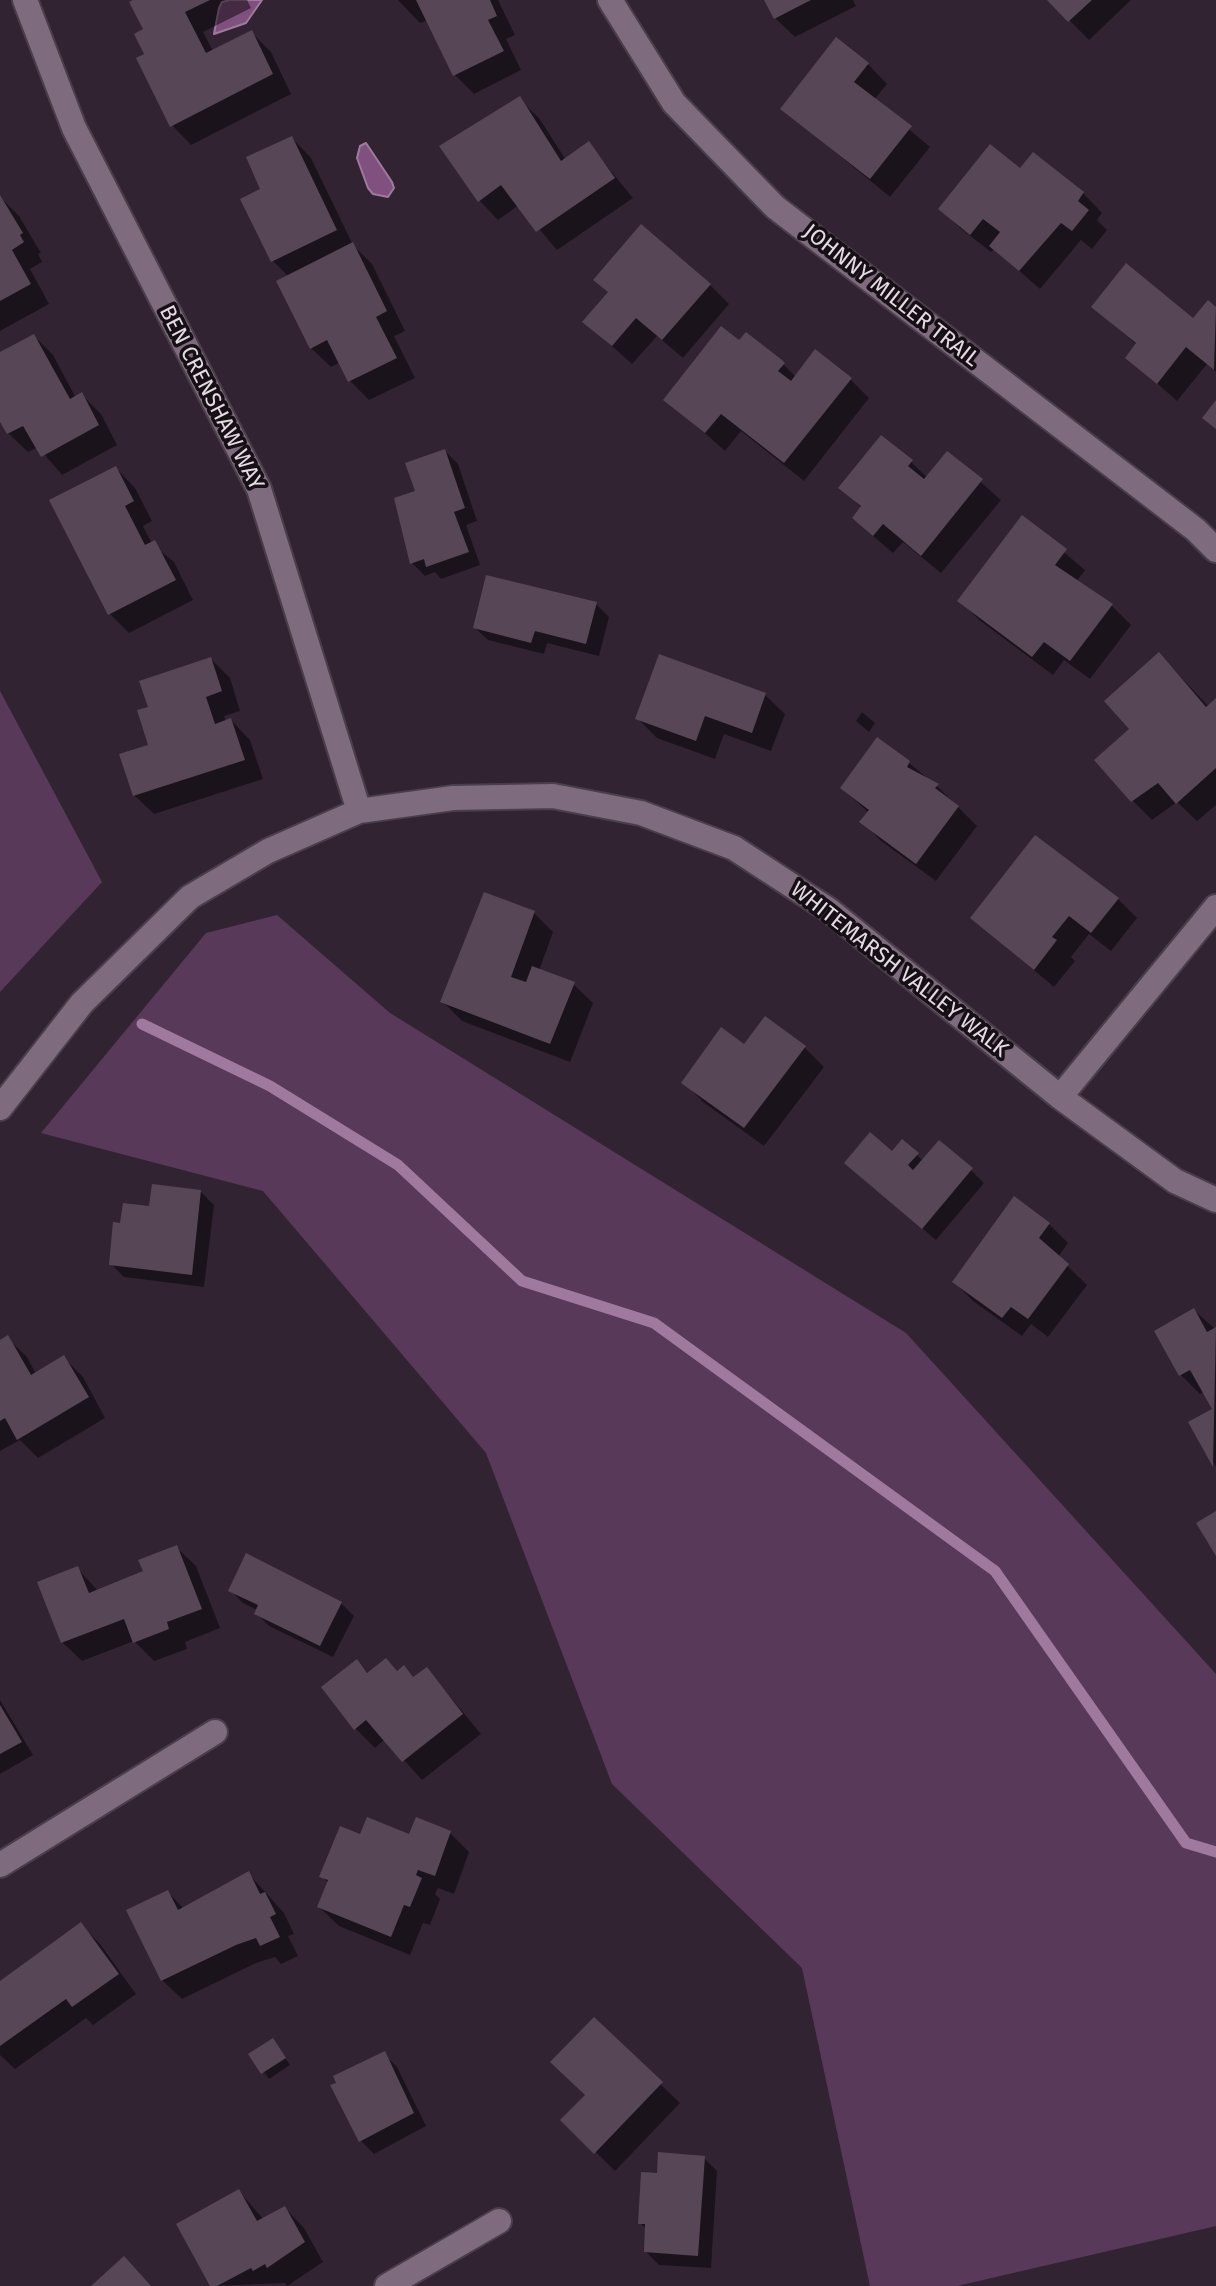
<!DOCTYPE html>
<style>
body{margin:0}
canvas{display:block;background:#322332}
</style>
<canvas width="1216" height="2286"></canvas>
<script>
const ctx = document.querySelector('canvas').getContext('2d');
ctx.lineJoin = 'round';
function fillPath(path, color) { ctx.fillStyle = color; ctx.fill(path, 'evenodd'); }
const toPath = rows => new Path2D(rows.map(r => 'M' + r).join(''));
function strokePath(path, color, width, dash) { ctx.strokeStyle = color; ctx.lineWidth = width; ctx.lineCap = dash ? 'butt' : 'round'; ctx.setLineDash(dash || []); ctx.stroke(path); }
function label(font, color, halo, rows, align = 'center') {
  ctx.font = font + ' "Fira Sans",sans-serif'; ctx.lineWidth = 7; ctx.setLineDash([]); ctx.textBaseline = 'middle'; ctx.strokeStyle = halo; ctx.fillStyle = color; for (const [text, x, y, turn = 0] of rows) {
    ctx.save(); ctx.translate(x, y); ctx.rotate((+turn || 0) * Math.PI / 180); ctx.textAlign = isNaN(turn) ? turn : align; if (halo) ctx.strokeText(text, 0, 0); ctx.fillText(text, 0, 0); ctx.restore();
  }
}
fillPath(toPath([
 [0,691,102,882,0,992],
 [277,915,390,1013,906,1333,1216,1674,1216,2226,957,2286,870,2286,802,1968,612,1784,486,1453,263,1191,41,1133,206,933]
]), '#593959');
const water = toPath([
 [230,0,262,0,246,23,214,34,219,8,222,2,230,0],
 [366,143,392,182,394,188,388,197,373,194,368,188,357,158,360,146,366,143]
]);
fillPath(water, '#80507f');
strokePath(water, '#9f7a9e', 2);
fillPath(toPath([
 [138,0,247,0,251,8,203,32,213,51,251,32,271,52,291,94,191,145,172,125,147,55],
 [398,0,498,0,515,35,506,39,521,70,474,94,455,75,428,20,420,23],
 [766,0,853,0,856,6,795,37,775,18],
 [1049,0,1131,0,1089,40],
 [868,64,887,84,874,100,930,147,890,197,783,109],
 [519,99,539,118,566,160,589,144,633,198,557,250,519,205,498,220,479,200],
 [292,138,311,158,353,245,372,264,405,331,394,336,415,378,369,400,350,381,341,362,331,367,311,348,288,276,273,261,263,190],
 [1021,170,1083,193,1102,213,1097,220,1107,230,1092,249,1081,240,1040,289,994,249,991,252,960,228,941,209],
 [0,197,19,216,41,253,38,254,42,262,30,269,49,304,0,331],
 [710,285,729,304,683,358,657,336,632,364,585,322],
 [1208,303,1216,309,1216,372,1207,364,1177,401,1128,357,1137,345,1093,307,1194,321],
 [34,336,53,355,76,398,82,395,101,414,117,445,62,475,38,447,28,452,8,433,0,418,0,355],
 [781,362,796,377,850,379,869,398,804,481,741,431,725,451,666,399],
 [445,451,458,464,477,521,466,525,480,565,441,579,435,572,425,576,412,563,418,492],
 [948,453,1001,500,941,573,903,542,893,553,874,537,855,518,862,508,841,488,911,462,928,478],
 [116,468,135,488,152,521,143,526,152,544,174,562,193,600,129,633,110,614],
 [1022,517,1085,570,1076,582,1112,606,1131,625,1090,679,1064,660,1053,675,979,620,960,600],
 [596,604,609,617,599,656,547,643,544,654,488,640,475,628],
 [1159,654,1209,707,1216,700,1216,805,1197,821,1177,802,1152,820,1132,800,1132,729],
 [211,659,230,678,240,711,224,716,226,722,231,720,250,740,263,779,154,814,134,795,150,746,150,708],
 [765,695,785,714,771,751,724,734,715,759,657,738,638,719],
 [862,712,875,723,869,732,856,721],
 [909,763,937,786,977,826,936,881,881,841,862,821,869,813,842,788],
 [1118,899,1137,918,1111,951,1089,934,1071,957,1075,961,1054,987,972,918],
 [533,912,553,932,539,971,573,984,593,1003,570,1062,462,1021,443,1002],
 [805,1048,824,1067,764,1146,703,1102,684,1082],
 [892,1153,917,1155,923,1161,971,1170,984,1183,936,1240,860,1176],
 [201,1192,214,1205,204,1287,124,1277,111,1264,122,1225,151,1208],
 [1049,1224,1068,1243,1058,1257,1087,1285,1048,1337,1031,1324,1022,1336,973,1301,954,1282],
 [1194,1310,1216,1330,1216,1467,1191,1422,1214,1410,1204,1392,1200,1394,1181,1375,1157,1331],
 [7,1338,27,1357,36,1374,64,1358,83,1377,105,1418,38,1458,20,1440,0,1451,0,1342],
 [176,1547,196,1566,220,1628,185,1642,187,1649,154,1661,134,1641,82,1661,62,1642,77,1568,98,1591,145,1572],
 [230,1590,341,1603,354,1616,333,1657,269,1626,256,1613,257,1610,243,1603],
 [356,1662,369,1674,398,1672,414,1679,427,1669,481,1734,422,1780,385,1739,375,1748,355,1728],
 [0,1700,33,1755,0,1774],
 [450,1833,469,1852,454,1894,438,1888,435,1894,440,1899,430,1925,423,1923,410,1955,339,1926,319,1907,329,1884,322,1876,361,1837],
 [249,1874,284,1913,294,1934,288,1936,298,1956,281,1964,275,1957,256,1963,182,1999,162,1980,168,1892,184,1909],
 [81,1925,100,1944,136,1994,93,2025,86,2018,15,2069,0,2055,0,1984],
 [594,2020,680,2103,615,2171,563,2120,587,2095],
 [273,2040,290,2065,269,2079,251,2054],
 [384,2054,397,2067,426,2126,374,2154,361,2141,339,2084],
 [704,2158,717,2171,711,2268,659,2265,646,2252,647,2230,640,2223,658,2175],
 [239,2191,264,2220,285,2208,304,2228,323,2262,287,2286,285,2283,212,2286]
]), '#0007');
strokePath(toPath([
 [142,1024,270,1086,398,1165,522,1281,654,1323,995,1571,1186,1843,1216,1852]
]), '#9f7a9e', 11);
fillPath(toPath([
 [133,0,210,0,185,12,206,53,252,30,273,74,170,127,136,58,144,54,134,34,143,29,129,2],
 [416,0,490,0,497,16,488,20,504,51,453,76],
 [764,0,811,0,774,19],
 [1047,0,1092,0,1068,22],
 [836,37,869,63,854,82,912,126,870,179,780,109],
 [520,96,561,161,589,141,615,178,536,232,501,185,478,202,439,146],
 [292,136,337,230,271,262,240,199,260,189,246,157],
 [990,144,1020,168,1033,152,1084,192,1078,201,1089,210,1072,231,1061,223,1019,271,989,246,1000,232,983,219,970,235,938,209],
 [0,195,23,233,20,235,24,242,12,250,31,284,0,301],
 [641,224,711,284,662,340,636,318,612,346,582,322,608,292,593,280],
 [353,242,387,311,376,317,397,358,348,382,327,340,310,349,276,281],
 [1126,263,1193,318,1208,300,1216,307,1214,370,1186,347,1157,384,1125,358,1136,343,1091,307],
 [721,326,739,340,746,332,782,360,785,363,778,371,791,381,815,349,852,378,784,463,721,414,705,433,663,400],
 [34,334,70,399,82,392,99,425,41,457,23,426,7,434,0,422,0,352],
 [1216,400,1216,429,1202,418],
 [881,435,913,460,908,466,924,479,947,451,983,479,921,556,883,524,873,536,852,518,861,506,838,488],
 [445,449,465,508,454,512,469,552,426,567,424,559,410,564,394,498,415,491,405,463],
 [116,466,134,501,125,506,145,545,155,540,176,580,108,615,49,500],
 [1022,515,1067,549,1055,565,1113,604,1070,661,1044,642,1032,657,957,601],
 [486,575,597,602,586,644,535,631,531,643,473,628],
 [1159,652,1206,707,1216,698,1216,768,1176,804,1158,783,1131,802,1094,760,1129,729,1104,701],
 [659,654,766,693,752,733,705,716,696,741,635,719],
 [211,657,222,691,206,697,215,724,231,718,245,760,133,796,119,754,148,745,137,710,148,707,139,681],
 [877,737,910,761,907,767,939,784,935,788,959,806,916,864,859,822,869,810,840,788],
 [1035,835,1119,898,1091,933,1069,916,1052,937,1057,940,1034,970,970,918],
 [484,892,535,911,511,977,526,982,532,966,575,982,550,1044,440,1002],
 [765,1016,806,1046,744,1128,681,1083,721,1027,744,1044],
 [870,1132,892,1151,902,1139,919,1153,908,1165,913,1170,939,1140,973,1168,922,1229,844,1163],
 [152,1184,201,1190,192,1275,109,1265,113,1222,120,1223,123,1203,149,1206],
 [1014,1196,1050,1223,1039,1238,1069,1264,1028,1319,1011,1307,1002,1318,952,1282],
 [1194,1308,1207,1332,1216,1327,1213,1467,1188,1422,1212,1409,1190,1370,1179,1376,1154,1331],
 [8,1335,31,1375,64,1355,89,1397,17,1440,5,1418,0,1421,0,1340],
 [1216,1511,1216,1556,1196,1523],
 [177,1545,202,1609,167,1622,169,1629,133,1643,124,1619,61,1643,37,1582,78,1566,89,1593,143,1571,138,1560],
 [246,1553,342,1602,320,1646,254,1614,258,1605,228,1591],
 [386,1658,397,1671,404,1665,413,1677,427,1667,463,1714,402,1762,366,1720,354,1730,321,1687,357,1659,367,1673],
 [0,1705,22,1742,0,1754],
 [367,1817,409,1834,416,1817,451,1831,435,1876,418,1870,416,1875,422,1878,410,1907,404,1905,391,1937,317,1907,328,1880,319,1877,340,1826,360,1834],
 [249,1871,260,1894,265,1892,276,1914,270,1917,280,1937,260,1946,256,1938,236,1945,161,1981,126,1910,168,1890,178,1910],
 [81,1922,119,1974,72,2007,66,1999,0,2046,0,1981],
 [594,2017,663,2082,594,2154,560,2120,585,2095,550,2062],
 [273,2038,286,2058,261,2074,248,2054],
 [385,2051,414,2113,359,2142,330,2085,336,2083,333,2076],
 [658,2152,705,2156,698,2256,644,2252,645,2224,638,2224,641,2172,657,2173],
 [239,2189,257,2221,285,2206,305,2242,267,2268,265,2264,253,2271,251,2268,217,2286,210,2286,176,2224],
 [124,2256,151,2286,91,2286]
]), '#574656');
const minor = toPath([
 [25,0,74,128,259,489,359,811],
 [610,0,674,103,775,207,1196,530,1216,550],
 [1060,1097,1216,907],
 [0,1108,82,1003,190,897,268,851,359,811,453,798,553,796,641,813,734,848,829,910,1060,1097,1175,1181,1216,1200],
 [0,1865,215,1732],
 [387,2286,499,2221]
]);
strokePath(minor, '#4b3e4b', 28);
strokePath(minor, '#7e6c7e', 24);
label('22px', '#e6dbe5', '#160f16', [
 ["JOHNNY MILLER TRAIL",891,296,38],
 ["BEN CRENSHAW WAY",211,398,63],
 ["WHITEMARSH VALLEY WALK",899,970,38]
]);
</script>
